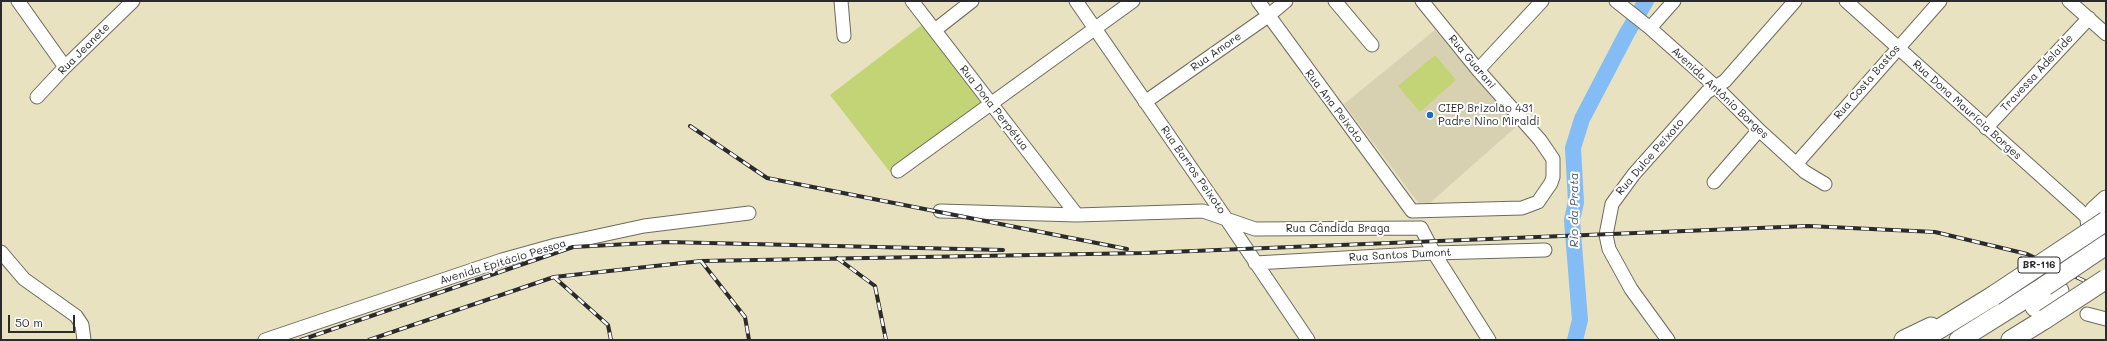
<!DOCTYPE html>
<meta charset="utf-8">
<style>
body{margin:0}
#map{position:relative;width:2107px;height:341px;overflow:hidden;background:#e8e2c0;font-family:Mali,sans-serif}
canvas{display:block}
.frame{position:absolute;inset:0;border:2px solid #2b2b2b;pointer-events:none}
.scale{position:absolute;left:8px;top:315px;width:67px;height:18px;box-sizing:border-box;border:2px solid #2b2b2b;border-top:0;padding-left:5px;font-size:12px;line-height:14px;white-space:nowrap;color:#2b2b2b;-webkit-text-stroke:3px #fff;paint-order:stroke}
</style>
<div id="map">
<canvas width="2107" height="341"></canvas>
<div class="frame"></div>
<div class="scale">50 m</div>
</div>
<script>
const ctx = document.querySelector('canvas').getContext('2d');
ctx.lineJoin = 'round';
function fillPath(path, color) { ctx.fillStyle = color; ctx.fill(path, 'evenodd'); }
const toPath = rows => new Path2D(rows.map(r => 'M' + r).join(''));
function strokePath(path, color, width, dash) { ctx.strokeStyle = color; ctx.lineWidth = width; ctx.lineCap = dash ? 'butt' : 'round'; ctx.setLineDash(dash || []); ctx.stroke(path); }
function label(font, color, halo, rows, align = 'center') {
  ctx.font = font + ' Mali,sans-serif'; ctx.lineWidth = 4; ctx.setLineDash([]); ctx.textBaseline = 'middle'; ctx.strokeStyle = halo; ctx.fillStyle = color; for (const [text, x, y, turn = 0] of rows) {
    ctx.save(); ctx.translate(x, y); ctx.rotate((+turn || 0) * Math.PI / 180); ctx.textAlign = isNaN(turn) ? turn : align; if (halo) ctx.strokeText(text, 0, 0); ctx.fillText(text, 0, 0); ctx.restore();
  }
}
fillPath(toPath([
 [1435,30,1517,126,1423,209,1344,104]
]), '#d7d1b1');
fillPath(toPath([
 [923,24,982,101,890,172,830,95],
 [1435,55,1456,80,1420,112,1398,86]
]), '#c3d477');
strokePath(toPath([
 [1575,340,1580,320,1572,220,1576,202,1573,148,1582,119,1627,33,1646,1]
]), '#84bcf5', 16);
const minor = toPath([
 [18,1,65,67],
 [841,1,844,36],
 [912,1,1077,215],
 [1076,1,1227,220,1308,340],
 [1258,1,1412,211,1522,208,1538,202,1551,183,1553,177,1553,159,1540,140,1478,70,1422,1],
 [1335,1,1372,45],
 [1616,1,1650,28,1716,87,1759,130,1805,172,1825,184],
 [1846,1,2089,219],
 [2069,1,2106,34],
 [1650,28,1674,1],
 [935,30,972,1],
 [1478,70,1542,1],
 [37,97,65,67,133,1],
 [1145,102,1268,16,1286,1],
 [1986,128,2089,18],
 [1796,164,1940,1],
 [898,171,1133,1],
 [1714,182,1759,130],
 [940,211,1077,215,1203,211,1255,229,1421,228,1434,253,1489,340],
 [1,252,24,279,76,316,82,325,84,340],
 [1255,263,1434,253,1545,250],
 [2087,314,2106,319],
 [265,340,502,260,556,245,644,226,749,213],
 [1668,340,1631,289,1609,249,1606,235,1612,204,1634,174,1707,92,1725,81,1795,1]
]);
const major = toPath([
 [2099,241,2090,228,2089,219,2094,210,2106,199]
]);
const highway = toPath([
 [2035,307,2059,291],
 [1904,340,1931,327],
 [1921,340,1993,296],
 [1959,340,2045,286],
 [2011,340,2045,319]
]);
strokePath(minor, '#6d6b5f', 15);
strokePath(major, '#6d6b5f', 19);
strokePath(highway, '#6d6b5f', 21);
strokePath(minor, '#fff', 13);
strokePath(major, '#fff', 17);
strokePath(highway, '#fff', 19);
const rail = toPath([
 [690,126,767,178,1127,249],
 [837,258,875,286,886,340],
 [701,261,745,317,749,340],
 [554,277,608,325,611,340],
 [301,340,573,247,666,242,1003,250],
 [369,340,554,277,701,261,1144,253,1808,226,1935,232,2027,254,2106,291]
]);
strokePath(rail, '#2b2b2b', 4);
strokePath(rail, '#fff', 2.5, [8]);
const highwayBridge = toPath([
 [2045,286,2106,245],
 [1993,296,2106,221],
 [2045,319,2106,279]
]);
strokePath(highwayBridge, '#6d6b5f', 21, []);
strokePath(highwayBridge, '#fff', 19);
for (const [x, y, r, color] of [
 [1430,115,4,"#1f6fb2"]
]) { const dot = new Path2D(); dot.arc(x, y, r, 0, 2 * Math.PI); ctx.fillStyle = color; ctx.fill(dot); strokePath(dot, '#fff', 1.5); }
for (const [x, y, w] of [
 [2039,265,42]
]) { const box = new Path2D(); box.roundRect(x - w / 2, y - 8, w, 16, 3); ctx.fillStyle = '#fff'; ctx.fill(box); strokePath(box, '#2b2b2b', 1); }
label('bold 10px', '#2b2b2b', null, [
 ["BR-116",2039,265]
]);
label('11px', '#2b2b2b', '#fff', [
 ["Rua Jeanete",84,49,-45],
 ["Rua Amore",1216,52,-35],
 ["Rua Guarani",1472,62,50],
 ["Travessa Adelaide",2037,73,-47],
 ["Rua Costa Bastos",1867,82,-49],
 ["Avenida Antônio Borges",1720,93,43],
 ["Rua Ana Peixoto",1334,106,53],
 ["Rua Dona Perpétua",994,108,52],
 ["Rua Dona Maurícia Borges",1967,110,42],
 ["Rua Dulce Peixoto",1650,157,-49],
 ["Rua Barros Peixoto",1193,170,55],
 ["Rua Cândida Braga",1338,229],
 ["Rua Santos Dumont",1400,255,-3],
 ["Avenida Epitácio Pessoa",503,262,-17]
]);
label('11px', '#2b2b2b', '#fff', [
 ["CIEP Brizolão 431",1438,109],
 ["Padre Nino Miraldi",1438,122]
], 'left');
label('italic 12px', '#4a5e72', '#fff', [
 ["Rio da Prata",1574,210,-90]
]);
</script>
